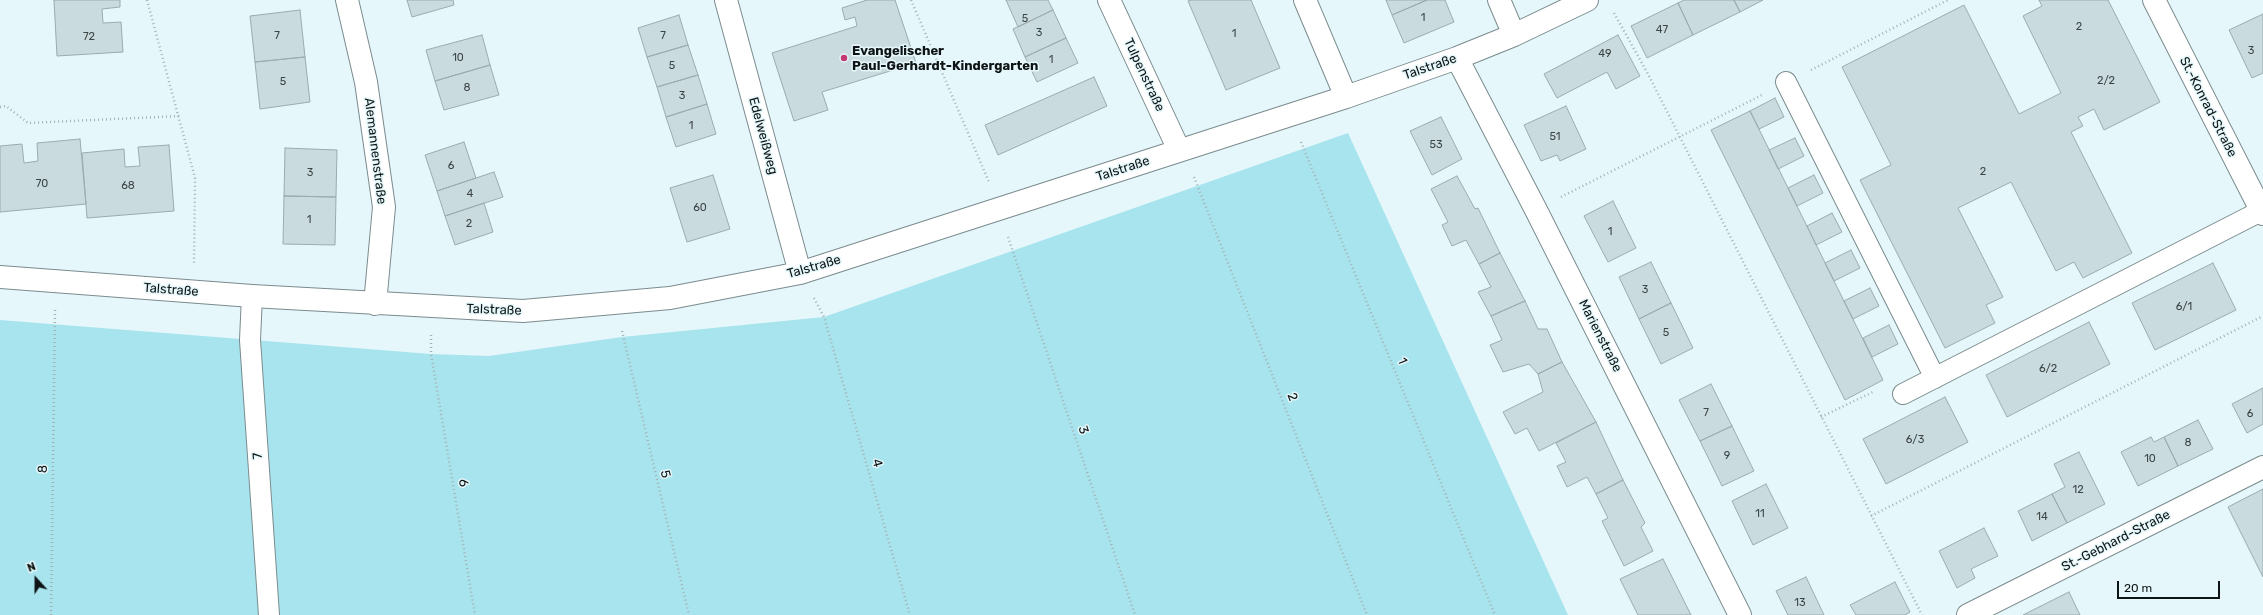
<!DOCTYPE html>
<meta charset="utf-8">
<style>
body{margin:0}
#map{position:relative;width:2263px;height:615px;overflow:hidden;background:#e5f7fa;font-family:Rubik,sans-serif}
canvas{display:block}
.north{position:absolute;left:16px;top:559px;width:40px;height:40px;-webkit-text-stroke:3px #e5f7fa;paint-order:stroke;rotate:339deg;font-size:11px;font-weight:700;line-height:16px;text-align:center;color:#0e1415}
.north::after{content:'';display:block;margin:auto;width:14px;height:18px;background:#0e1415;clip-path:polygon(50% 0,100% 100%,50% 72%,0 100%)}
.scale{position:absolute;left:2117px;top:581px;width:103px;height:18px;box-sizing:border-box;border:2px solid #0e1415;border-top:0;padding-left:5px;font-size:12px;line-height:14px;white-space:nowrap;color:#0e1415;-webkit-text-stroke:3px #e5f7fa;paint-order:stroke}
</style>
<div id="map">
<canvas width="2263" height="615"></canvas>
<div class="north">N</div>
<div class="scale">20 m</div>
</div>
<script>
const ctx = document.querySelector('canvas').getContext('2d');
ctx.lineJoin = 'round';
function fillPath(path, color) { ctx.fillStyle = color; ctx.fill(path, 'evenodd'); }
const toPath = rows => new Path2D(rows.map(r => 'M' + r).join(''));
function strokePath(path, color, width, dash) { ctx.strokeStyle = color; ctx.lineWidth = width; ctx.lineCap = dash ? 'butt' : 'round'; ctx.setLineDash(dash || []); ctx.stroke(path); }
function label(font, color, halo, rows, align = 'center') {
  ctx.font = font + ' Rubik,sans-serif'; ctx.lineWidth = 3; ctx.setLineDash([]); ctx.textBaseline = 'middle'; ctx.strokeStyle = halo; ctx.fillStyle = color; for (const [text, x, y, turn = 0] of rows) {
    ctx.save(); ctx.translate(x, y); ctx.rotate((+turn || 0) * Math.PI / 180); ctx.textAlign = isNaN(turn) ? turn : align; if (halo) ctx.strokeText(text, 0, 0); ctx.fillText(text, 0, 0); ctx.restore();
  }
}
fillPath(toPath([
 [1348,133,1568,615,0,615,0,320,431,354,489,356,622,337,824,317]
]), '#a7e4ee');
const building = toPath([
 [54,0,120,0,120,7,102,9,103,23,121,22,123,52,57,56,54,0],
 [407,0,453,0,454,5,412,17,407,0],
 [867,0,895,0,916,63,822,92,828,110,794,121,772,53,857,26,855,17,845,20,842,8,867,0],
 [1006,0,1048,0,1053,10,1018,27,1006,0],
 [1191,0,1251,0,1280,68,1226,90,1188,1,1191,0],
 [1386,0,1427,0,1392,15,1386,0],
 [1427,0,1445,0,1454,22,1404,43,1392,15,1427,0],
 [1684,0,1734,0,1740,12,1693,35,1678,3,1684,0],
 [1734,0,1763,0,1740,12,1734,0],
 [2039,0,2108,0,2160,102,2104,130,2094,109,2078,117,2083,126,2071,132,2132,253,2083,278,2074,262,2056,271,2011,182,1958,208,2003,297,1986,305,1995,323,1945,348,1860,180,1891,165,1842,67,1964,5,2019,114,2061,93,2023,16,2042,6,2039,0],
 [1678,3,1693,35,1647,58,1631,26,1678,3],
 [300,10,305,57,255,62,250,16,300,10],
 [1053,10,1066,38,1025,57,1013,29,1053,10],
 [2263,14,2263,73,2252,78,2229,30,2263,14],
 [679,15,688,45,647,57,638,28,679,15],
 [482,35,490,65,435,81,426,50,482,35],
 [1618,35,1640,76,1616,89,1607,72,1557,98,1544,74,1618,35],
 [1066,38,1078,63,1037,82,1025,57,1066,38],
 [688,45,698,75,657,87,647,57,688,45],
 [305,57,310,102,260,109,255,62,305,57],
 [490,65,499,95,444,110,435,81,490,65],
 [698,75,707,104,666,117,657,87,698,75],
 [1094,77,1107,106,998,155,985,125,1094,77],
 [1775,98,1784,117,1759,129,1750,111,1775,98],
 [707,104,716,134,676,147,666,117,707,104],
 [1566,106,1586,149,1560,161,1557,155,1541,161,1524,125,1566,106],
 [1750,111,1883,380,1845,400,1711,130,1750,111],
 [1441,117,1462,159,1432,175,1410,131,1441,117],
 [1795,138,1804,156,1778,169,1769,150,1795,138],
 [80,139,86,204,0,212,0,146,22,144,24,163,38,161,37,143,80,139],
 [464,142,476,178,437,191,425,155,464,142],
 [169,145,174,211,87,218,82,153,124,149,125,167,140,166,138,147,169,145],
 [285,148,337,150,336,197,284,196,285,148],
 [494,172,503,197,445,216,437,191,494,172],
 [713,175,730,229,687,242,670,188,713,175],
 [1814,175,1823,193,1797,206,1788,188,1814,175],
 [1457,176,1475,209,1478,208,1500,253,1479,264,1466,240,1452,246,1442,225,1448,222,1431,189,1457,176],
 [284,196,336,197,335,245,283,244,284,196],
 [1613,201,1636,248,1608,262,1584,216,1613,201],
 [484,203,493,232,455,245,445,216,484,203],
 [1832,213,1842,232,1816,245,1807,226,1832,213],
 [1851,250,1860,268,1834,281,1825,263,1851,250],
 [1500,253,1525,301,1491,316,1478,292,1491,287,1479,264,1500,253],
 [1651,262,1671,303,1639,319,1619,277,1651,262],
 [2213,263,2236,310,2155,350,2132,303,2213,263],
 [1870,288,1879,306,1853,319,1844,301,1870,288],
 [1525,301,1538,329,1547,329,1562,362,1538,374,1529,364,1503,372,1490,345,1502,340,1491,316,1525,301],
 [1671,303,1693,348,1661,364,1639,319,1671,303],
 [2089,322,2110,364,2007,417,1986,375,2089,322],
 [1889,325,1898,344,1872,357,1863,338,1889,325],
 [1562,362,1596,422,1539,451,1527,428,1515,434,1503,412,1543,392,1538,374,1562,362],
 [1711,384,1732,426,1700,441,1679,400,1711,384],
 [2263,388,2263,424,2247,433,2232,404,2263,388],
 [1945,397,1968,442,1886,484,1863,439,1945,397],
 [2198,420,2213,449,2178,466,2164,437,2198,420],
 [1596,422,1623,480,1596,494,1587,477,1567,487,1557,466,1566,462,1556,443,1596,422],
 [1732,426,1754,471,1722,486,1700,441,1732,426],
 [2151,437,2154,442,2164,437,2178,466,2138,486,2121,452,2151,437],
 [2079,452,2105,504,2067,523,2052,494,2065,487,2054,464,2079,452],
 [1623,480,1645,523,1641,527,1653,551,1624,566,1602,521,1608,518,1596,494,1623,480],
 [1766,484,1788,528,1753,545,1732,501,1766,484],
 [2263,489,2263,577,2228,507,2263,489],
 [2052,494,2067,523,2032,541,2018,511,2052,494],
 [1984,528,1998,556,1971,569,1975,578,1957,588,1939,551,1984,528],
 [1663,559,1691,615,1638,615,1620,579,1663,559],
 [1806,577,1824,615,1788,615,1776,591,1806,577],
 [1895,582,1910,612,1905,615,1856,615,1850,605,1895,582],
 [2069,592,2080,615,2023,615,2069,592]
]);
fillPath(building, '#c9dbde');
strokePath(building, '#9babae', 1);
const lane = toPath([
 [1786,82,1935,378],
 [252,296,250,340,269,615],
 [1903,394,2261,211]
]);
const street = toPath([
 [347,0,366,82,384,207,375,304],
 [726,0,800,273],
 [1109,0,1179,150],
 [1305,0,1346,97],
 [1499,0,1514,35],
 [2154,0,2263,214],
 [1457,58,1536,210,1740,615],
 [0,277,252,296,523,311,670,298,800,273,1346,97,1457,58,1514,35,1587,0],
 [1968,615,2263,467]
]);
strokePath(lane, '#7b8b8e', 22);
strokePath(street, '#7b8b8e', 24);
strokePath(toPath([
 [147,0,195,178,194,263],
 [911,0,989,182],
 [1614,13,1648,74,1922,615],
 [1811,70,1948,0],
 [0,107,6,106,28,123,180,116],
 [1301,142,1495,615],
 [1194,177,1367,615],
 [1561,197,1762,95],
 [1008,237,1135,615],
 [814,298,824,317,910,615],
 [622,331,689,615],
 [431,335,431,354,475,615],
 [1821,417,1875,391],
 [1871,516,2263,316],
 [51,615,55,310]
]), '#a4b2b4', 2.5, [1, 3]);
strokePath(lane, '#fff', 20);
strokePath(street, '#fff', 22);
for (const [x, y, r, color] of [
 [844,58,4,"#c23973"]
]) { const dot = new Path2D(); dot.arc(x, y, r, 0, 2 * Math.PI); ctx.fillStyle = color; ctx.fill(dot); strokePath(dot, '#e5f7fa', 1.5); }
label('11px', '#3d4647', null, [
 ["1",1423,18],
 ["5",1025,19],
 ["2",2079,27],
 ["47",1662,30],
 ["3",1039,33],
 ["1",1234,34],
 ["7",277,36],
 ["7",663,36],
 ["72",89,37],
 ["3",2251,51],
 ["49",1605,54],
 ["10",458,58],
 ["1",1051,60],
 ["5",672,66],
 ["2/2",2106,81],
 ["5",283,82],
 ["8",467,88],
 ["3",682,96],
 ["1",691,126],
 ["51",1555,137],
 ["53",1436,145],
 ["6",451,166],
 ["2",1983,172],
 ["3",310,173],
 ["70",42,184],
 ["68",128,186],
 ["4",470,194],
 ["60",700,208],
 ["1",309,220],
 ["2",469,224],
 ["1",1610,232],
 ["3",1645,290],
 ["6/1",2184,307],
 ["5",1666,333],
 ["6/2",2048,369],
 ["7",1706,413],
 ["6",2250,414],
 ["6/3",1915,440],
 ["8",2188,443],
 ["9",1727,456],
 ["10",2150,459],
 ["12",2078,490],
 ["11",1760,514],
 ["14",2042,517],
 ["13",1800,603]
]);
label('bold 13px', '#0e1415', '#e5f7fa', [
 ["Evangelischer",852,51],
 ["Paul-Gerhardt-Kindergarten",852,66]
], 'left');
label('13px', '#0e1415', '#e5f7fa', [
 ["Talstraße",1430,67,-19],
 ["Tulpenstraße",1144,75,65],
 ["St.-Konrad-Straße",2208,107,63],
 ["Edelweißweg",763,136,75],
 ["Alemannenstraße",375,151,83],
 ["Talstraße",1123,169,-18],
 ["Talstraße",814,267,-16],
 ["Talstraße",171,290,4],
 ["Talstraße",494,310,2],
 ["Marienstraße",1600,336,63],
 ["1",1402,361,68],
 ["2",1292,397,69],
 ["3",1083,430,71],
 ["7",258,456,-94],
 ["4",877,463,74],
 ["8",43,469,-89],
 ["5",665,474,76],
 ["6",463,483,80],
 ["St.-Gebhard-Straße",2116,541,-27]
]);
</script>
